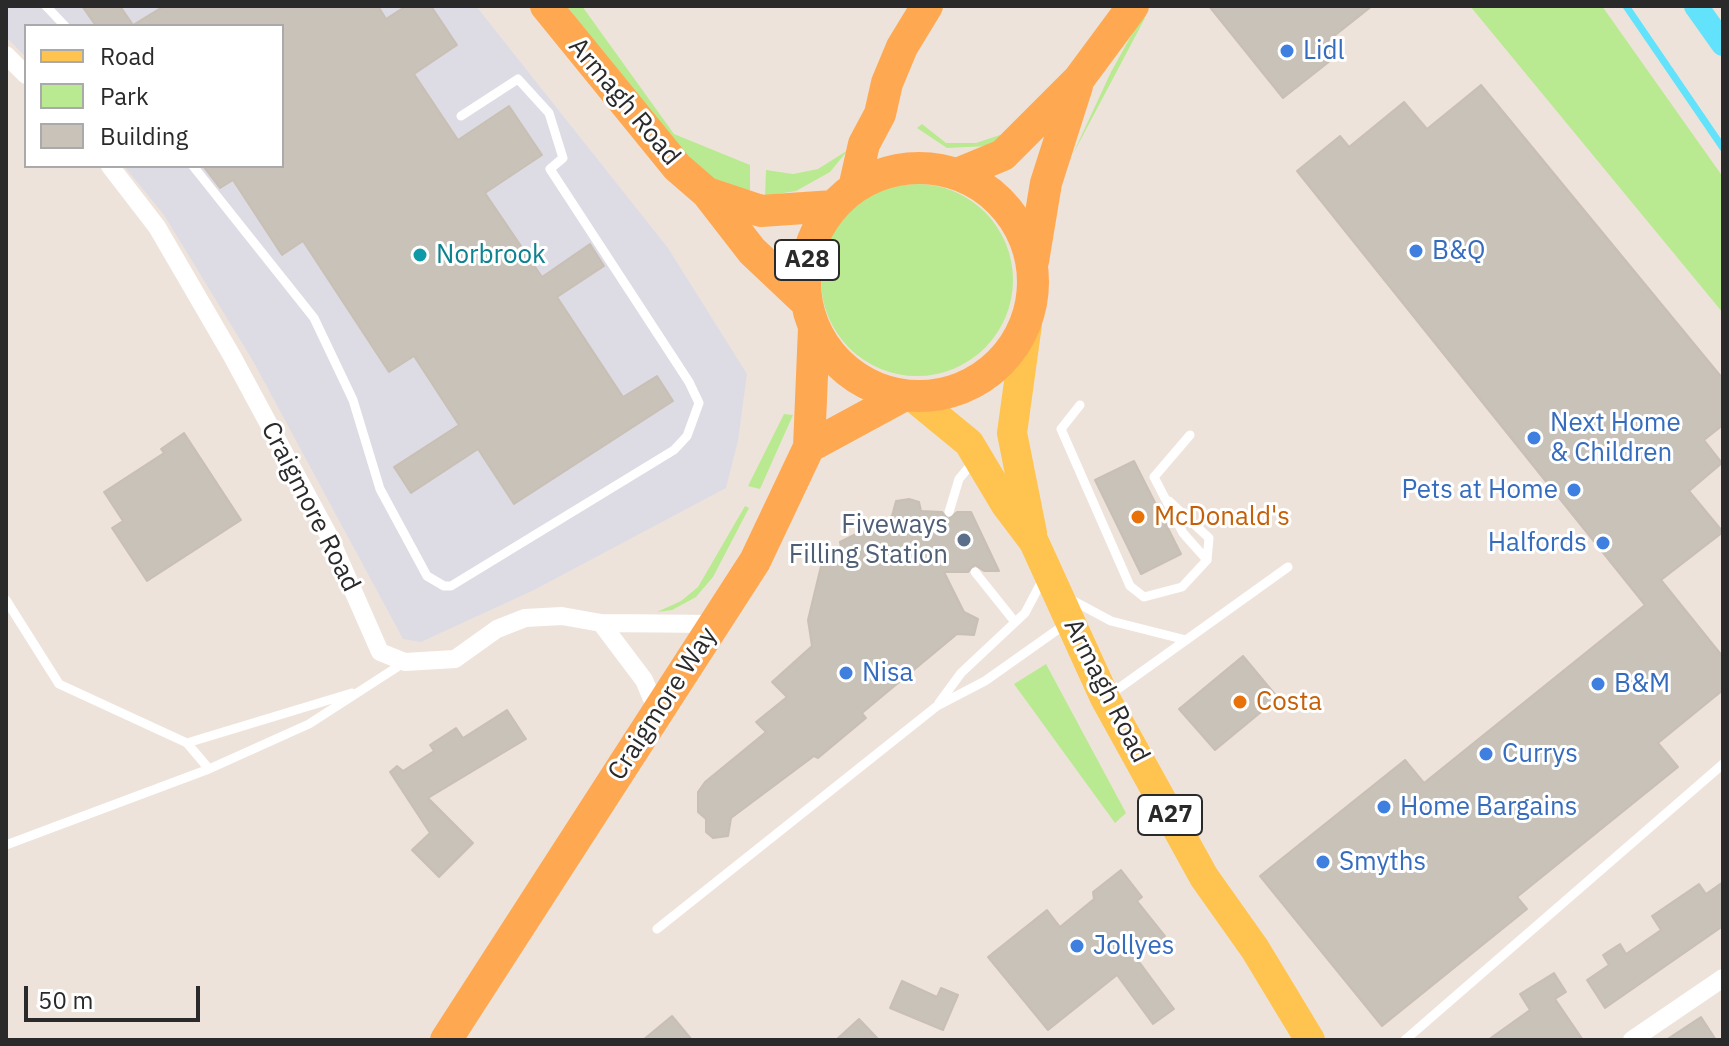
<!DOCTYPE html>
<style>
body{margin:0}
#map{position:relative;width:1729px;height:1046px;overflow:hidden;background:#eee3da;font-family:"IBM Plex Sans",sans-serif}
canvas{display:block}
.frame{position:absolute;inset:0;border:8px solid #2a2a2a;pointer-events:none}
.legend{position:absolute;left:24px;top:24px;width:260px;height:144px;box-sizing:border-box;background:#fff;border:2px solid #aaa;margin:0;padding:10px 14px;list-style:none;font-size:24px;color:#2a2a2a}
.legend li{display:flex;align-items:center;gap:16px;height:40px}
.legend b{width:40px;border:2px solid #aaa}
.scale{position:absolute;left:24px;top:986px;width:176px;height:36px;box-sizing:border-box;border:4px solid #2a2a2a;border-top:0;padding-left:10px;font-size:24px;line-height:28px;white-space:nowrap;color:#2a2a2a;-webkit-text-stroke:6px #fff;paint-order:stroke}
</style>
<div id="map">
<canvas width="1729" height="1046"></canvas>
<div class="frame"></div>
<ul class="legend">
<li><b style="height:10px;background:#ffc34f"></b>Road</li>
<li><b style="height:22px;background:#b9ea91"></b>Park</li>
<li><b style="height:22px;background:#c8c2b9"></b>Building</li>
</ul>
<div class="scale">50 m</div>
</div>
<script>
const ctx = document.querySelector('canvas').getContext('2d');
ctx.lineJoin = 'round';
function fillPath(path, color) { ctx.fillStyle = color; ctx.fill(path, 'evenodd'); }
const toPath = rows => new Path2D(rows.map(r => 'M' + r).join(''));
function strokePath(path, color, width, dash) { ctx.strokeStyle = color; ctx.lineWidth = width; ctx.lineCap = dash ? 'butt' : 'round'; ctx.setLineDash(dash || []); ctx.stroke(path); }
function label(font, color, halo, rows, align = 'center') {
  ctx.font = font + ' "IBM Plex Sans",sans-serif'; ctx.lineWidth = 6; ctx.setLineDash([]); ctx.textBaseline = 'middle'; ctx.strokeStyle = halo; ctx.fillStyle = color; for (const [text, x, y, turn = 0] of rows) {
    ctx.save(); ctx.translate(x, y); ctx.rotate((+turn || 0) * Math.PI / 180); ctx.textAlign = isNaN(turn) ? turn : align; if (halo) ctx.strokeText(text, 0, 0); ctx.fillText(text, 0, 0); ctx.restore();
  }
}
fillPath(toPath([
 [6,6,476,6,668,248,747,374,738,441,726,488,534,590,421,642,403,639,253,361,164,215,124,166,282,166,282,26,26,26,26,57,6,37]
]), '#dddce5');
fillPath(toPath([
 [567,6,582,6,674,134,750,165,750,192,728,189,695,167,664,133],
 [1470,6,1602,6,1723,177,1723,313],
 [1142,16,1145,18,1072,156,1111,72],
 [922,124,946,143,976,143,1000,135,1001,138,989,146,947,148,917,128],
 [848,150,830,172,796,191,765,196,766,170,793,174,818,169],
 '821 280a96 96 0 1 1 192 0a96 96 0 1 1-192 0Z',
 [784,414,793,415,760,489,748,486],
 [745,506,749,508,713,577,696,597,672,610,657,612,681,601,698,587],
 [1046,664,1126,813,1115,823,1014,684]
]), '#b9ea91');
strokePath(toPath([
 [1626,6,1723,148]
]), '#62e2fb', 7);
strokePath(toPath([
 [1696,6,1723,44]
]), '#62e2fb', 24);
const building = toPath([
 [82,6,120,6,133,25,164,6,378,6,386,19,406,6,431,6,457,45,414,74,458,140,509,106,542,155,485,193,542,277,590,244,604,266,557,297,623,397,657,376,673,401,514,504,478,449,411,493,394,467,459,425,414,356,389,372,303,241,282,255,233,180,220,188,203,166,282,166,282,26,96,26,82,6],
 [1209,6,1372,6,1324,44,1335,57,1283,98,1209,6],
 [1481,85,1723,379,1723,425,1704,440,1722,463,1689,491,1723,532,1661,580,1723,657,1723,690,1658,743,1678,767,1517,897,1527,909,1382,1026,1260,876,1405,760,1424,783,1645,605,1297,171,1340,136,1349,147,1404,102,1427,129,1481,85],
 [184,433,241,520,147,581,112,528,123,521,104,492,164,453,161,449,184,433],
 [1134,461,1181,554,1141,574,1095,480,1134,461],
 [909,499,919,502,921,511,942,512,948,519,957,512,971,512,999,571,984,571,975,565,968,572,944,572,964,612,978,619,974,635,957,634,862,713,866,718,818,758,814,756,731,818,728,836,713,838,706,832,706,819,698,812,698,792,705,782,766,732,756,722,787,697,772,682,812,646,808,620,822,562,841,547,840,542,892,516,896,501,909,499],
 [1243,656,1278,698,1215,750,1179,709,1243,656],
 [507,710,526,739,428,798,473,843,439,877,412,850,430,833,390,772,397,766,403,771,434,751,430,745,456,728,463,738,507,710],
 [1121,870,1142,897,1137,901,1165,936,1137,959,1174,1009,1153,1024,1117,975,1048,1030,988,957,1047,910,1060,927,1094,899,1093,892,1121,870],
 [1723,882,1723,926,1605,1008,1587,980,1609,965,1603,955,1620,944,1626,954,1661,930,1652,916,1699,884,1706,894,1723,882],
 [1554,973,1566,992,1555,999,1583,1040,1488,1040,1530,1010,1520,994,1554,973],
 [902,981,937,997,941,988,958,995,943,1030,890,1008,902,981],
 [672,1016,692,1040,643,1040,672,1016],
 [1701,1017,1716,1040,1666,1040,1701,1017],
 [859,1019,879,1040,836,1040,859,1019]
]);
fillPath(building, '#c8c2b9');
strokePath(building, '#c9bfb4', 2);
strokePath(toPath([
 [46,6,65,26],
 [193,166,314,318,353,400,380,489,427,576,444,586,451,586,674,450,687,436,699,403,689,382,550,169,563,158,549,113,518,79,461,116],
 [1080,405,1061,429,1130,586,1144,597,1182,587,1207,560,1183,533,1154,477,1190,435],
 [1169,501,1209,538,1207,560],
 [949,512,959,479,973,462],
 [975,572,1015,622],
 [1068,598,1111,621,1186,640],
 [6,600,59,684,187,743,352,693],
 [1108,696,1288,567],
 [939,703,961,673,1025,613,1044,577],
 [187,743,209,769],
 [6,845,209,769,309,724,405,662],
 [657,929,937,706,985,681,1067,623],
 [1405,1040,1723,764]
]), '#fff', 9);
strokePath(toPath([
 [6,55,26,75],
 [110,166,157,227,232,356,329,536,380,652,405,662,455,659,497,629,525,618,562,616,601,623,717,624],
 [601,623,644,680,658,713],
 [1632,1040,1723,978]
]), '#fff', 18);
strokePath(toPath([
 [1027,324,1012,433,1032,533],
 [913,397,969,443,1006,505,1034,542,1105,698,1204,877,1255,949,1310,1040]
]), '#ffc34f', 30);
strokePath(toPath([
 [546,6,677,167,707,193,752,251,806,302],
 '805 282a114 114 0 1 1 228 0a114 114 0 1 1-228 0Z',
 [957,174,1003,155,1079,79,1133,6],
 [854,188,864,144,880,114,887,83,902,47,927,6],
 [707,193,761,211,833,206],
 [1033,261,1046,183,1077,86],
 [809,447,903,396],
 [446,1040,755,561,809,447,814,328]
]), '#ffa852', 32);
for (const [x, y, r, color] of [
 [1287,51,8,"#3f7fe0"],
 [1416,251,8,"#3f7fe0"],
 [420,255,8,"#0f9aa8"],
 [1534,438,8,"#3f7fe0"],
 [1574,490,8,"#3f7fe0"],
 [1138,517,8,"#e8710a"],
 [964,540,8,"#5c6f8a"],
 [1603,543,8,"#3f7fe0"],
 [846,673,8,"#3f7fe0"],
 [1598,684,8,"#3f7fe0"],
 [1240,702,8,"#e8710a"],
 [1486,754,8,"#3f7fe0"],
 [1384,807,8,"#3f7fe0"],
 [1323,862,8,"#3f7fe0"],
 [1077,946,8,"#3f7fe0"]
]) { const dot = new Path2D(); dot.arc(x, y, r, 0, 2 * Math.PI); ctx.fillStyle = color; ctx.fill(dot); strokePath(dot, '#fff', 3); }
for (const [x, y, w] of [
 [807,260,64],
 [1170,815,64]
]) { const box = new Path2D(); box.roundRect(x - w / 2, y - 20, w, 40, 6); ctx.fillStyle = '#fff'; ctx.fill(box); strokePath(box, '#2a2a2a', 2); }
label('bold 24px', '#2a2a2a', null, [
 ["A28",807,260],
 ["A27",1170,815]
]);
label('26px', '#366cbe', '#fff', [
 ["Lidl",1303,51],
 ["B&Q",1432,251],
 ["Next Home",1550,423],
 ["& Children",1550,453],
 ["Pets at Home",1558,490,"right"],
 ["Halfords",1587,543,"right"],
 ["Nisa",862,673],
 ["B&M",1614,684],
 ["Currys",1502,754],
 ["Home Bargains",1400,807],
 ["Smyths",1339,862],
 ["Jollyes",1093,946]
], 'left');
label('26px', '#2a2a2a', '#fff', [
 ["Armagh Road",624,102,50],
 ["Craigmore Road",310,507,63],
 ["Armagh Road",1106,691,63],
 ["Craigmore Way",663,704,-57]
]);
label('26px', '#0d838f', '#fff', [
 ["Norbrook",436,255]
], 'left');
label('26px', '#c56008', '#fff', [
 ["McDonald's",1154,517],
 ["Costa",1256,702]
], 'left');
label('26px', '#4e5e75', '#fff', [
 ["Fiveways",948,525],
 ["Filling Station",948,555]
], 'right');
</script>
